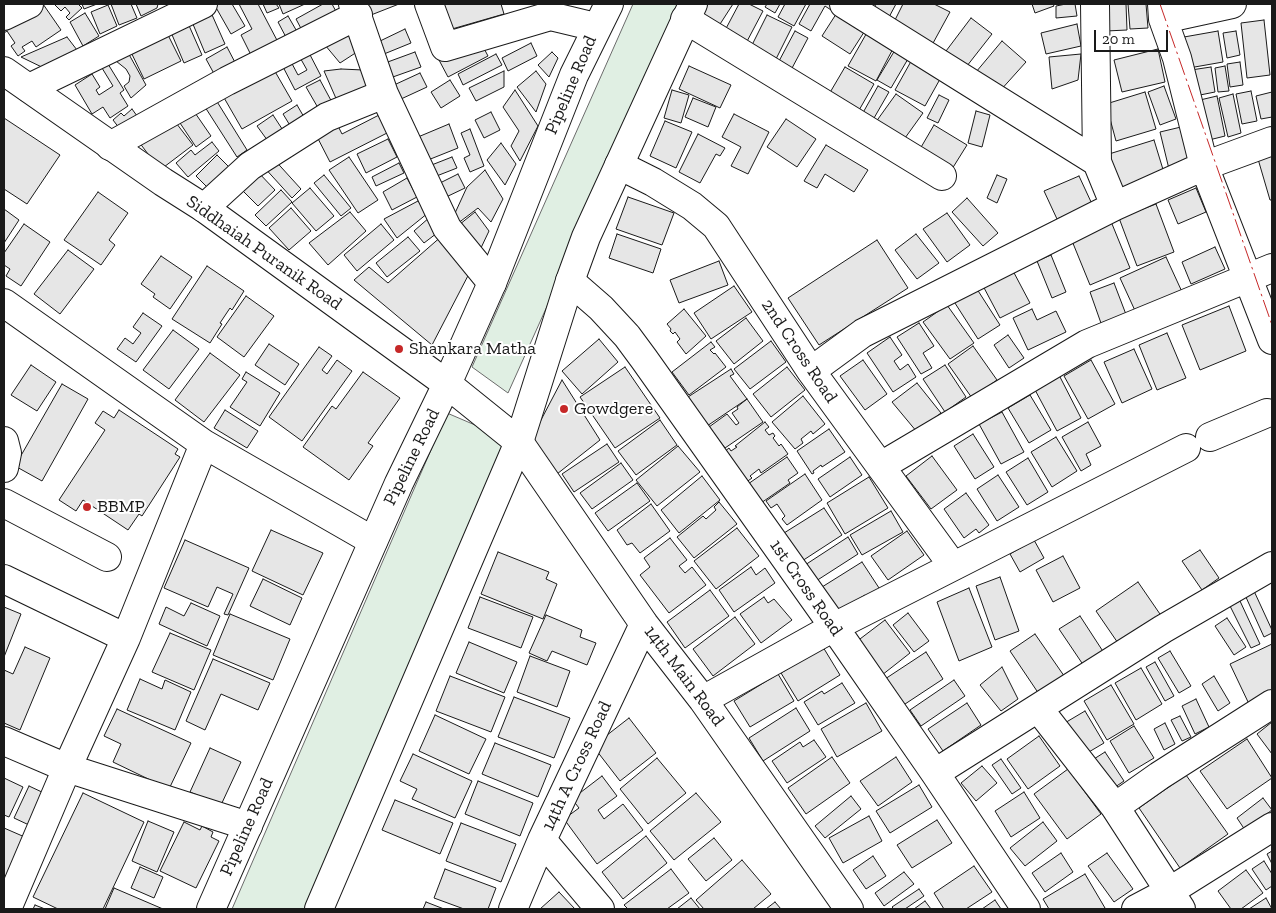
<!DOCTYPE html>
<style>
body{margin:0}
#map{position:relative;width:1276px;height:913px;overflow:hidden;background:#fff;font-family:"Zilla Slab",serif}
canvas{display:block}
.frame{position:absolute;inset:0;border:5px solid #1a1a1a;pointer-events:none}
.scale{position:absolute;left:1094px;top:30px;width:74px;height:22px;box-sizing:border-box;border:2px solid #1a1a1a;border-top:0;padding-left:6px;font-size:15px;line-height:18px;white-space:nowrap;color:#1a1a1a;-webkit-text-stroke:4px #fff;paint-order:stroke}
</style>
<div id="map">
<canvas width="1276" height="913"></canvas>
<div class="frame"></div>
<div class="scale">20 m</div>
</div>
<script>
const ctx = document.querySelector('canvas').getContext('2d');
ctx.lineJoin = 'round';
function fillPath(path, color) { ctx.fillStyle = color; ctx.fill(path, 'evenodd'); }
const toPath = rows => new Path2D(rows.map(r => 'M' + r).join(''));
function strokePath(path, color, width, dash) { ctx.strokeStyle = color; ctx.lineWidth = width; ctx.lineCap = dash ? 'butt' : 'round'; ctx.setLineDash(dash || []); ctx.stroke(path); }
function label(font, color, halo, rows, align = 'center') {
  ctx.font = font + ' "Zilla Slab",serif'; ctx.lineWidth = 4; ctx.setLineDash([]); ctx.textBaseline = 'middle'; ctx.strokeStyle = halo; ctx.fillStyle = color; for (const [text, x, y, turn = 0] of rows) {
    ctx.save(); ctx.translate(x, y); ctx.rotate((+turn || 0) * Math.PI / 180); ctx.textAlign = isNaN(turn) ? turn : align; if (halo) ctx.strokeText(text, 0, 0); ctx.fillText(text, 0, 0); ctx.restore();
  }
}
const green = toPath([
 [633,4,683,4,508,393,472,367,633,4],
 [447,413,510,440,307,909,232,909,447,413]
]);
fillPath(green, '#e0efe3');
strokePath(green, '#6a6a6a', 1);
const building = toPath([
 [34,4,43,4,61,30,36,47,32,41,22,47,25,51,18,56,11,46,15,43,7,31,4,33,4,24,34,4],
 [54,4,78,4,82,8,69,20,66,17,70,13,65,7,61,11,54,4],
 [82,4,97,4,84,9,82,4],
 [111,4,131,4,137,18,119,25,111,4],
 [136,4,158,4,157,8,141,16,136,4],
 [214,4,232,4,245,26,231,34,214,4],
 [239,4,258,4,279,44,252,57,241,35,252,29,239,4],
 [263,4,276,4,279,8,267,13,263,4],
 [279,4,305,4,283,14,279,4],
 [323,4,332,4,339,17,305,36,296,19,323,4],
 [367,4,399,4,371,15,367,4],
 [437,4,501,4,504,14,445,31,437,4],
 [708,4,733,4,713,35,695,24,708,4],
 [739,4,749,4,763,11,744,47,722,36,739,4],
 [767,4,780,4,775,13,765,7,767,4],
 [785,4,806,4,794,26,778,17,785,4],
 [810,4,835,4,831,10,825,6,811,31,799,24,810,4],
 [876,4,896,4,888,19,873,10,876,4],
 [903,4,934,4,950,12,932,45,893,24,903,4],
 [1032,4,1053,4,1054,6,1035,13,1032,4],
 [1066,4,1075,4,1077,16,1056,18,1056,6,1066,4],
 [1105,4,1126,4,1127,30,1106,31,1105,4],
 [1128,4,1146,4,1148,28,1130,29,1128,4],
 [108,5,117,26,100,34,91,12,108,5],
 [209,8,225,44,205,53,190,17,209,8],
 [840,8,868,26,850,54,822,36,840,8],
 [85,13,99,36,83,46,70,22,85,13],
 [767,15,792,27,773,65,748,53,767,15],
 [288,16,299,35,288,41,278,22,288,16],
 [971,18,992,34,963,71,943,55,971,18],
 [1264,20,1270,75,1247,78,1241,23,1264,20],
 [187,21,202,55,184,63,170,30,187,21],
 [1077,24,1081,46,1046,54,1041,33,1077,24],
 [164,27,181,61,144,79,128,46,164,27],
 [348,27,360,50,340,63,325,45,348,27],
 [405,29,411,43,384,54,378,42,405,29],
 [869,29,896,43,876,81,848,66,869,29],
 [795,31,808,38,791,70,778,63,795,31],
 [1218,31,1223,62,1189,68,1184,37,1218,31],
 [1236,31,1240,55,1227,58,1223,33,1236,31],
 [67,37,77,50,50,71,21,57,67,37],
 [479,39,488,56,448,77,439,60,479,39],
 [1002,41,1026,62,999,92,976,72,1002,41],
 [531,43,537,56,508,71,502,58,531,43],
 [898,45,912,52,891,88,877,80,898,45],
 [227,47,239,70,218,81,206,59,227,47],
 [126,49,146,85,131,98,124,86,129,82,130,76,126,69,111,57,126,49],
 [307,49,321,76,295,90,281,63,289,58,298,75,307,70,298,54,307,49],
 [1158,49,1165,82,1122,92,1114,60,1158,49],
 [415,52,421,67,390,78,385,63,415,52],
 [552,52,558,58,549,77,538,65,552,52],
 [496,54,502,65,463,85,458,74,496,54],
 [1081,54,1078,80,1052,89,1049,57,1081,54],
 [914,56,944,72,925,106,895,90,914,56],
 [1240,62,1243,85,1230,87,1227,64,1240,62],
 [108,64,124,90,120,93,128,106,110,118,103,107,92,114,75,85,92,74,100,87,96,90,99,95,113,86,102,68,108,64],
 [689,66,731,85,720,108,679,89,689,66],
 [1225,66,1229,91,1218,92,1215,68,1225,66],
 [845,67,874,84,854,119,825,101,845,67],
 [1211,67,1215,92,1195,96,1191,70,1211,67],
 [273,68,292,101,242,129,223,96,273,68],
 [341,69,363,70,371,85,338,103,324,71,341,69],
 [504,71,504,87,476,101,469,88,504,71],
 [536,71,546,84,536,112,517,87,536,71],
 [420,73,427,87,401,99,394,85,420,73],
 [320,80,334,106,321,113,306,87,320,80],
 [450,80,460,96,441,108,431,92,450,80],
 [878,86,889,92,870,125,860,118,878,86],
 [1164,86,1176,119,1160,125,1148,92,1164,86],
 [515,90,538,126,520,161,511,146,519,131,503,107,515,90],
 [672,90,689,95,681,123,664,118,672,90],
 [1251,91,1257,121,1242,124,1236,94,1251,91],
 [1145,92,1156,129,1116,141,1106,104,1145,92],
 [1272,92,1272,117,1261,119,1256,96,1272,92],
 [896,94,923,113,900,145,873,126,896,94],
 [1233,94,1241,133,1228,137,1219,98,1233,94],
 [939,95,949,100,938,123,927,118,939,95],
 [1217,96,1225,136,1209,140,1200,100,1217,96],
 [693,98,716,107,708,127,685,117,693,98],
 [216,100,247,150,237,157,205,107,216,100],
 [297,105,308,124,294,132,283,114,297,105],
 [191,107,211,136,196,147,176,117,191,107],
 [132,109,140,120,123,133,113,120,121,113,124,116,132,109],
 [976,111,990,115,982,147,968,143,976,111],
 [491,112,500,130,484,138,475,120,491,112],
 [381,114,389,132,330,162,312,127,333,116,342,134,381,114],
 [734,114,769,132,748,174,731,166,741,147,722,137,734,114],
 [170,115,193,145,160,170,139,142,170,115],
 [273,115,288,138,273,148,257,126,273,115],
 [4,118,60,155,27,204,4,189,4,118],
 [786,119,816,139,797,167,767,147,786,119],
 [665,121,692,132,676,168,650,156,665,121],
 [449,124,458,148,428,160,418,137,449,124],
 [934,125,967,145,952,169,920,149,934,125],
 [1181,127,1190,164,1169,169,1160,132,1181,127],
 [470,129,484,166,470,172,464,158,470,155,461,133,470,129],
 [698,134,725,148,720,156,716,154,700,183,679,172,698,134],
 [388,139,397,157,366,173,357,154,388,139],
 [1154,140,1165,176,1120,190,1109,154,1154,140],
 [212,142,219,151,188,177,176,163,191,150,195,155,212,142],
 [501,143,516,164,505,185,487,160,501,143],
 [826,145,868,170,854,192,825,174,817,188,804,181,826,145],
 [217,155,234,172,213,193,196,176,217,155],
 [1272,155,1272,200,1270,200,1258,159,1272,155],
 [271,156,301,189,292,198,262,165,271,156],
 [349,157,378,200,358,213,329,170,349,157],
 [452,157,457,168,434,177,429,166,452,157],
 [399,163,404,173,376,186,372,177,399,163],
 [485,170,503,199,491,222,478,208,453,227,450,224,467,187,485,170],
 [257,171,275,190,258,206,240,188,257,171],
 [458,174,465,188,444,198,438,184,458,174],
 [324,175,351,208,341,216,314,183,324,175],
 [997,175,1007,179,997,203,987,198,997,175],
 [1079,176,1092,204,1057,219,1044,191,1079,176],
 [407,178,417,197,392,210,383,192,407,178],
 [310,188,334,216,316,231,292,203,310,188],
 [1196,188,1206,212,1178,224,1168,200,1196,188],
 [281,190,292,202,266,226,255,215,281,190],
 [98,192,128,213,109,240,115,245,101,265,64,240,98,192],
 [628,197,674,213,662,245,616,229,628,197],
 [967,198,998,233,983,246,952,212,967,198],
 [418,201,428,213,397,238,384,219,418,201],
 [1156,204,1174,252,1137,266,1119,218,1156,204],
 [291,208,311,231,289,250,269,228,291,208],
 [4,209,19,220,4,243,4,209],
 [350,212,366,231,328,265,309,243,350,212],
 [475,212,489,231,480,250,454,229,475,212],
 [947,213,970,245,947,262,923,229,947,213],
 [430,217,441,230,424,243,414,231,430,217],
 [1110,219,1130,268,1090,285,1070,236,1110,219],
 [24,224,50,242,21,286,6,276,10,269,4,265,4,253,24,224],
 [381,224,394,240,357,271,344,255,381,224],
 [617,234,661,249,653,273,609,258,617,234],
 [916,234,939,263,917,279,895,250,916,234],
 [443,235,472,268,432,345,354,280,369,267,388,283,443,235],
 [408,237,420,251,387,277,376,263,408,237],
 [877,240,908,288,819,345,788,298,877,240],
 [1215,247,1225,269,1191,284,1182,262,1215,247],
 [68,250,94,269,60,314,34,294,68,250],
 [1051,255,1066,292,1052,298,1037,261,1051,255],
 [161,256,192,277,170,309,153,297,155,294,141,284,161,256],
 [1166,257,1183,294,1137,315,1120,278,1166,257],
 [719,261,728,285,679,303,670,280,719,261],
 [207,266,244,291,232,310,230,308,220,323,222,324,210,343,172,319,207,266],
 [1012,269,1030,303,1000,318,982,284,1012,269],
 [1114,283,1127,317,1102,326,1090,292,1114,283],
 [734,286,752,312,711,339,694,313,734,286],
 [975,286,1000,325,978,339,953,300,975,286],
 [246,296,274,316,244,357,217,337,246,296],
 [947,305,974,343,950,359,923,322,947,305],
 [1229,306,1246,351,1200,370,1182,325,1229,306],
 [684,309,706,336,686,354,677,342,680,339,675,332,673,334,670,331,671,329,667,324,684,309],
 [1032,309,1037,320,1056,311,1066,332,1028,350,1013,318,1032,309],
 [143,313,162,326,136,362,117,349,125,338,133,344,141,333,133,327,143,313],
 [746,318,763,341,734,364,716,341,746,318],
 [919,323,934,346,923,353,932,368,921,374,897,337,919,323],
 [173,330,199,349,169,389,143,370,173,330],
 [1167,333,1186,378,1157,390,1139,345,1167,333],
 [1008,335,1024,358,1009,368,994,345,1008,335],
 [890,337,902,355,894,361,900,370,908,364,916,377,893,392,867,353,890,337],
 [599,339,618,362,582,394,562,371,599,339],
 [771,341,786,362,750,389,734,369,771,341],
 [711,342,715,347,710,350,714,354,715,353,726,367,689,395,672,372,711,342],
 [269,344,299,364,285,385,255,365,269,344],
 [973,346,997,380,972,398,948,364,973,346],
 [319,347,332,356,322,370,327,374,337,360,352,371,302,441,269,417,319,347],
 [1134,349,1152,389,1122,403,1104,362,1134,349],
 [210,353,240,375,204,422,175,400,210,353],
 [863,360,887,394,865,410,840,376,863,360],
 [1091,360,1115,404,1088,419,1064,376,1091,360],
 [31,365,56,382,37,411,11,395,31,365],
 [945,365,966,397,945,412,923,379,945,365],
 [625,367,660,418,615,448,580,397,625,367],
 [787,367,805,390,771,417,753,394,787,367],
 [731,369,734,374,730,376,747,399,707,426,688,397,731,369],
 [246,372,280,393,260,426,230,407,247,382,242,379,246,372],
 [363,372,400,398,368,443,373,446,349,480,303,447,332,406,336,409,363,372],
 [1059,375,1081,418,1057,431,1034,388,1059,375],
 [562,380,600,440,557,474,531,439,562,380],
 [917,383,941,413,917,432,892,402,917,383],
 [62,384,88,399,42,481,15,466,62,384],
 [1030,395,1051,430,1029,443,1008,408,1030,395],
 [803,396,825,424,813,434,811,431,801,439,803,443,795,449,772,422,803,396],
 [747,399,763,422,725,448,709,427,727,414,736,425,739,423,732,413,738,409,737,407,747,399],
 [119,410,178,449,175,454,180,457,142,516,139,514,128,530,83,500,76,511,59,500,105,430,95,423,103,411,114,418,119,410],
 [225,410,258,431,247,448,214,428,225,410],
 [1002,412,1024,452,1001,464,979,424,1002,412],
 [660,420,677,445,636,475,618,451,660,420],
 [765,422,769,427,765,430,769,435,773,433,775,436,773,438,779,446,781,444,788,454,761,473,759,469,750,476,752,478,745,483,724,452,729,448,731,451,737,447,735,446,765,422],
 [1088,422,1101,446,1086,454,1091,465,1081,471,1062,437,1088,422],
 [829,429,845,452,822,467,821,465,813,471,814,473,812,474,797,451,829,429],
 [973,434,994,467,975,479,954,446,973,434],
 [1056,437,1077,471,1052,487,1031,452,1056,437],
 [607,444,619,462,574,492,562,474,607,444],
 [678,446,700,472,657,506,636,480,678,446],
 [932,456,957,490,931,509,906,476,932,456],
 [787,457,798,473,788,480,790,483,761,503,748,484,787,457],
 [850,457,862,475,830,497,818,479,850,457],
 [1028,458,1048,492,1027,505,1006,472,1028,458],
 [621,463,633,480,592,509,580,493,621,463],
 [805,474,822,500,787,525,782,519,785,516,777,504,771,508,766,501,805,474],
 [998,475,1019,507,997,521,977,489,998,475],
 [702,476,720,500,679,533,661,510,702,476],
 [869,477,888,508,845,534,827,503,869,477],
 [637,483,650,501,608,531,595,513,637,483],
 [966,493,989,525,979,533,976,529,964,538,944,509,966,493],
 [719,502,737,524,694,558,677,537,703,516,706,519,716,510,714,507,719,502],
 [651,504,670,531,640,553,632,543,627,545,617,530,651,504],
 [824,508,842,535,802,561,784,533,824,508],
 [891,511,903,532,862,555,850,535,891,511],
 [737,528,759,556,716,589,694,561,737,528],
 [271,530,323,553,303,595,252,571,271,530],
 [907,531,924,555,888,580,871,556,907,531],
 [848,537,858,554,816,581,805,565,848,537],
 [670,538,687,560,679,566,685,573,692,567,706,585,669,613,640,575,650,567,644,558,670,538],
 [185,540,249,568,228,615,224,614,233,594,217,587,208,607,164,588,185,540],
 [1034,540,1044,558,1020,572,1010,554,1034,540],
 [1200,550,1219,578,1202,590,1182,561,1200,550],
 [498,552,549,572,546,579,557,584,543,619,481,594,498,552],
 [1063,556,1080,588,1053,602,1036,570,1063,556],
 [862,562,881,591,867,599,865,595,838,612,822,587,862,562],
 [751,567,756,575,765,568,775,583,734,612,719,590,751,567],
 [1000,577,1019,631,995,640,976,586,1000,577],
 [263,579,302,598,290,625,250,606,263,579],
 [1138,582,1162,617,1120,646,1096,611,1138,582],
 [969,588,992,647,959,661,937,602,969,588],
 [710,590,729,616,685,648,667,622,710,590],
 [1254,591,1272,630,1272,633,1264,637,1245,595,1254,591],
 [480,597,533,617,521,648,468,628,480,597],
 [764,597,768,603,774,599,792,620,761,643,740,614,764,597],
 [1240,601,1260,644,1251,648,1230,606,1240,601],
 [191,603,220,616,207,646,159,624,166,607,184,616,191,603],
 [4,607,21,614,4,657,4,607],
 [908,613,929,641,914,652,893,625,908,613],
 [230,614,290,639,273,680,213,655,230,614],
 [546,615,582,630,580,637,596,643,587,665,552,651,547,661,529,653,546,615],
 [1080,616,1106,656,1086,669,1059,629,1080,616],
 [735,617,755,644,713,676,693,649,735,617],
 [1227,618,1246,647,1234,655,1215,626,1227,618],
 [885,620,910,653,882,675,856,642,885,620],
 [170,633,211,650,194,690,152,672,170,633],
 [1035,634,1069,683,1043,700,1010,651,1035,634],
 [469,642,517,662,504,693,456,673,469,642],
 [1272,644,1272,693,1249,704,1230,664,1272,644],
 [25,647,50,658,20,730,4,723,4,670,13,674,25,647],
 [823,647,840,675,798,701,781,673,823,647],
 [1170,651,1191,686,1179,693,1158,658,1170,651],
 [926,652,943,679,902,706,885,679,926,652],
 [530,656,570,671,557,707,517,692,530,656],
 [213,659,270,683,258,710,221,694,205,730,186,721,213,659],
 [1155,662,1174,696,1165,701,1146,667,1155,662],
 [1002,667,1018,699,1001,711,980,685,1002,667],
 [1141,668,1162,704,1136,720,1115,683,1141,668],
 [778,674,794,701,750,727,734,701,778,674],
 [450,676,505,697,491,732,436,711,450,676],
 [1214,676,1230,703,1218,711,1202,684,1214,676],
 [140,679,162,689,165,680,191,692,175,730,127,710,140,679],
 [954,680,965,696,921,726,910,710,954,680],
 [842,683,855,703,818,725,804,702,822,691,824,694,842,683],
 [1111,685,1134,724,1107,740,1084,701,1111,685],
 [514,697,570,718,554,758,498,737,514,697],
 [1196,699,1209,727,1195,734,1182,706,1196,699],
 [866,703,882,731,837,757,821,729,866,703],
 [967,703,981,725,943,751,928,729,967,703],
 [796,708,810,731,763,761,749,738,796,708],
 [117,709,191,743,169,789,113,762,121,744,104,736,117,709],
 [1085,711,1104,743,1077,759,1058,727,1085,711],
 [435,715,486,739,469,774,419,751,435,715],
 [1180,716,1191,737,1182,741,1171,720,1180,716],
 [629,718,656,753,620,781,593,746,629,718],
 [1272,722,1272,754,1257,734,1272,722],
 [1165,723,1175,744,1164,750,1154,729,1165,723],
 [1134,726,1154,758,1129,773,1110,741,1134,726],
 [1039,736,1060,766,1028,789,1007,759,1039,736],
 [1247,739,1272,778,1227,809,1200,771,1247,739],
 [814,740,826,757,787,783,772,761,800,742,803,747,814,740],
 [495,743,551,765,538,797,482,774,495,743],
 [210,748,241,762,221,805,190,792,210,748],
 [1105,752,1124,781,1105,794,1086,764,1105,752],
 [413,754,472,781,455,818,412,799,417,789,400,781,413,754],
 [832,757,850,783,806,814,788,788,832,757],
 [896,757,912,782,878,806,860,781,896,757],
 [657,758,686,793,648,824,620,789,657,758],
 [1001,759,1021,788,1012,794,992,765,1001,759],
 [982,766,997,783,976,801,961,783,982,766],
 [1068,769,1101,814,1067,839,1034,794,1068,769],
 [1186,775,1228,834,1180,868,1139,808,1186,775],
 [602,776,617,796,598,810,604,819,623,804,643,830,597,864,564,819,579,808,572,799,602,776],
 [4,778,23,787,9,817,4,815,4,778],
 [478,781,533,803,520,836,465,814,478,781],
 [919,785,932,807,890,833,876,811,919,785],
 [29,786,44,793,29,825,14,818,29,786],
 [1024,792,1040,818,1011,837,995,811,1024,792],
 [83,793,144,822,103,909,58,909,33,897,83,793],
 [696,793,721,822,674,860,650,831,696,793],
 [851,796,861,809,825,838,815,826,851,796],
 [1263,798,1272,810,1245,830,1237,818,1263,798],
 [395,800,453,823,440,854,382,830,395,800],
 [869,816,882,841,843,863,829,838,869,816],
 [937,820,952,843,912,868,897,845,937,820],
 [148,821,174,832,157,872,132,861,148,821],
 [184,822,200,830,202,826,213,832,211,837,219,841,196,888,160,871,184,822],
 [1043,822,1057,841,1025,866,1010,848,1043,822],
 [461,823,516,844,501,882,446,861,461,823],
 [4,828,27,838,4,886,4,828],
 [646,836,667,863,623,899,602,872,646,836],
 [714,838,732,860,706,881,688,859,714,838],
 [1272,851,1272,864,1267,854,1272,851],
 [1061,853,1073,872,1045,892,1032,873,1061,853],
 [1107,853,1133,889,1114,902,1088,866,1107,853],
 [873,856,886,876,866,889,853,870,873,856],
 [742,860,771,894,753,909,704,909,696,900,742,860],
 [1264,861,1272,874,1272,886,1266,890,1252,869,1264,861],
 [974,866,992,892,966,909,944,909,934,893,974,866],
 [140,867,163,877,154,898,131,888,140,867],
 [445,869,496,888,488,909,464,909,434,898,445,869],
 [671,869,689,893,667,909,628,909,624,905,671,869],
 [1246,870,1263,893,1241,909,1231,909,1218,891,1246,870],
 [904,872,914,884,884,906,875,893,904,872],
 [1085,874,1105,908,1102,909,1049,909,1043,899,1085,874],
 [114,888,163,909,105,909,114,888],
 [919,889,924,896,905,909,894,909,892,907,919,889],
 [559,892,575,909,540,909,559,892],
 [691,898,700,909,677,909,691,898],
 [1266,898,1272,909,1249,909,1266,898],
 [995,900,1001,909,982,909,995,900],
 [925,901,931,909,914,909,925,901],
 [426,902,444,909,423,909,426,902],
 [775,902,781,909,766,909,775,902],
 [35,905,45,909,33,909,35,905]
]);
fillPath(building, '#e6e6e6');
strokePath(building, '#1a1a1a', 1);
const minor = toPath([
 [353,4,384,94,447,228,492,283],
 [429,4,445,47,550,16,596,27],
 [844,4,1097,162],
 [1095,4,1097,162,1115,206],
 [1162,4,1163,19,1177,58,1204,166,1272,340],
 [4,16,29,4],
 [685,19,942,176],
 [1163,19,1232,4],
 [29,88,203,4],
 [110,146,227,81,358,15],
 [619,165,653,182,692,206,716,226,811,371,953,566],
 [204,208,250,166,327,117,384,94],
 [570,281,601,308,627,336,644,359,834,627,935,773,1026,909],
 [4,303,204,444,126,638,67,768,7,909],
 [811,371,863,333,1115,206,1204,166,1272,141],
 [1210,437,1267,413],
 [4,441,7,453,4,468],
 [519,442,644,624,703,700,849,909],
 [204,444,373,541],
 [881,466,1087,344,1272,268],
 [4,503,107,557],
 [4,579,126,638],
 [703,700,834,627,1186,448],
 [1038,708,1115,807],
 [4,741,67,768,248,826],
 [935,773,1163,629,1272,566],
 [542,840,600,909],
 [513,909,542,840,644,624],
 [1136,909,1170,891,1272,827],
 [1181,909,1115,807,1159,776,1272,704]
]);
const major = toPath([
 [4,71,163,182,204,208,447,384,519,442],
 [211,909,399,483,447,384,492,283,574,75,609,4],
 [319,909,519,442,570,281,586,237,693,4]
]);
strokePath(minor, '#1a1a1a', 30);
strokePath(major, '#1a1a1a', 30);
strokePath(minor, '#fff', 28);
strokePath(major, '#fff', 28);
strokePath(toPath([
 [1160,4,1272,325]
]), '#c62828', 1, [18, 4, 2.5, 4]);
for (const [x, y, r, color] of [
 [399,349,5,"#c62828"],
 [564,409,5,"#c62828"],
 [87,507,5,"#c62828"]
]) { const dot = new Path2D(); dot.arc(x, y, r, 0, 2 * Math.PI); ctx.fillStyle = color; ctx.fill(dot); strokePath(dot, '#fff', 2); }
label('18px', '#1a1a1a', '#fff', [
 ["Pipeline Road",571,85,-67],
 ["Siddhaiah Puranik Road",264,253,35],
 ["2nd Cross Road",799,351,56],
 ["Pipeline Road",412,457,-64],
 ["1st Cross Road",806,588,55],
 ["14th Main Road",684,676,53],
 ["14th A Cross Road",577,766,-65],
 ["Pipeline Road",247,827,-66]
]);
label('18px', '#1a1a1a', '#fff', [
 ["Shankara Matha",409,349],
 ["Gowdgere",574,409],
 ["BBMP",97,507]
], 'left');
</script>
